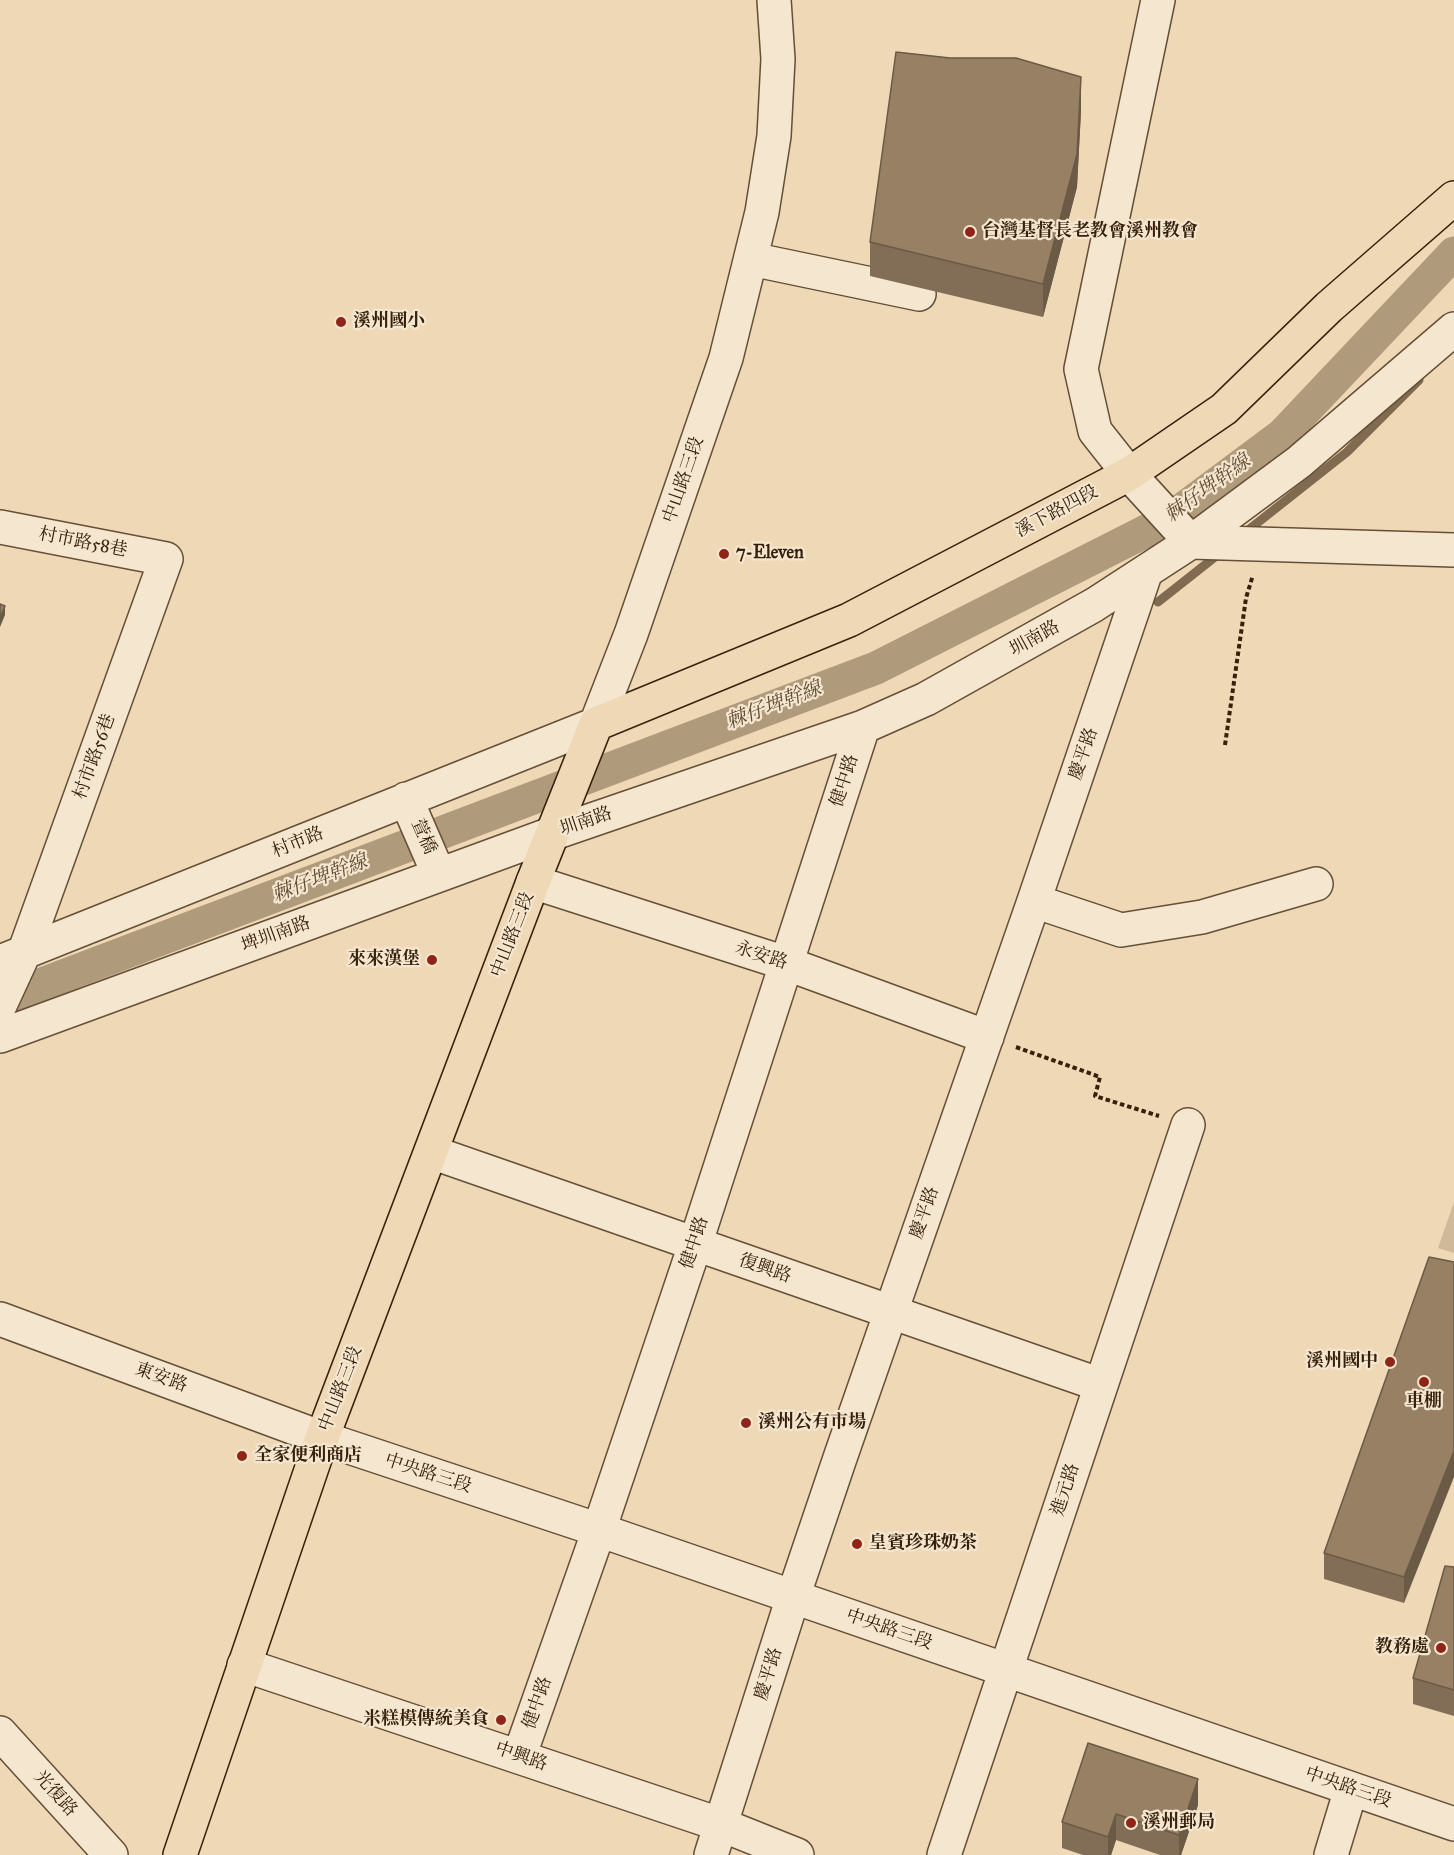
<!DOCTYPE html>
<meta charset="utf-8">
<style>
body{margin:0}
canvas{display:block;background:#efd8b5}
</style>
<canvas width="1454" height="1855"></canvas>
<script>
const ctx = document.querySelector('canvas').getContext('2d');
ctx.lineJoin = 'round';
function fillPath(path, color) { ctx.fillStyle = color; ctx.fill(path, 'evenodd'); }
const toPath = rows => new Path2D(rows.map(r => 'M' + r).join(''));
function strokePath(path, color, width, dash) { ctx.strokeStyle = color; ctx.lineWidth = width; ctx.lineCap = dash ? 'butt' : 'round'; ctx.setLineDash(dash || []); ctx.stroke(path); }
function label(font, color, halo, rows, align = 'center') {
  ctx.font = font + ' "IM FELL Great Primer","Noto Serif TC",serif'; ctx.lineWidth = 4.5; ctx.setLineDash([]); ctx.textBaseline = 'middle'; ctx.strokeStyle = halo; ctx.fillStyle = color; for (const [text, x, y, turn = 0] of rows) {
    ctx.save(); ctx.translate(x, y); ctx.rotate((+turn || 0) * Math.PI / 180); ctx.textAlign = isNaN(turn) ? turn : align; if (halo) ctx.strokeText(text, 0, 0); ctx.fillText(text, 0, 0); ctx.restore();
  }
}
fillPath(toPath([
 [1454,1202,1454,1253,1438,1248]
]), '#d0b998');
strokePath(toPath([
 [1242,535,1347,452,1419,380],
 [1158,602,1220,553]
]), '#806a50', 9);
strokePath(toPath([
 [0,1000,876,668,1168,520,1282,435,1454,253]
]), '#b09a7c', 33);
const minor = toPath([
 [1158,0,1081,369,1095,431,1129,474,1191,542,1454,550],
 [751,259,919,294],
 [0,527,166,559,24,953,0,1005],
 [406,799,439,875],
 [533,882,785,963,987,1037],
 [1034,901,1121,930,1202,917,1316,884],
 [0,962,596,724,631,634,726,358,762,212,774,136,778,59,774,0],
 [0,1036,551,834,863,727,926,699,1094,605,1191,542,1299,462,1454,329],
 [431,1152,1101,1385],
 [0,1319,322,1438,599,1530,1454,1824],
 [244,1665,722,1825,797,1855],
 [0,1733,111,1855],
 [519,1757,599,1530,695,1245,863,727],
 [711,1855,793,1597,840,1458,1034,901,1145,574],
 [944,1855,1188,1125],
 [1331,1855,1351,1789]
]);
const major = toPath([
 [180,1855,322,1438,533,882,596,724,849,620,1129,474,1224,409,1329,307,1454,198]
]);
strokePath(minor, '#654f37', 36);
strokePath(major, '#37210d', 36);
strokePath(toPath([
 [1225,745,1246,598,1253,575],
 [1016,1047,1100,1077,1095,1096,1159,1116]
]), '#37210d', 4, [4.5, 3]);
strokePath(minor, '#f5e6cf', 33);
strokePath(major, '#efd8b5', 33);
fillPath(toPath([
 [1081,111,1077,187,1043,317,870,276,870,242],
 [1429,1257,1404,1603,1324,1579,1324,1553],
 [1454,1567,1454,1716,1413,1704,1413,1678],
 [1088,1743,1198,1805,1181,1855,1160,1855,1116,1840,1111,1855,1083,1855,1062,1848,1062,1822]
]), '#826e56');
fillPath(toPath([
 [1081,77,1081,111,1077,187,1043,317,1043,284],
 [5,606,5,615,0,627,0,618],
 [1454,1451,1454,1477,1404,1603,1404,1577],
 [1198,1779,1198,1805,1181,1855,1179,1855,1179,1835],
 [1116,1814,1116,1840,1111,1855,1108,1855,1108,1837]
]), '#6a5a46');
const building = toPath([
 [896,52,950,58,1016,58,1081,77,1077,154,1043,284,870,242,896,52],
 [0,604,5,606,0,618,0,604],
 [1429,1257,1454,1262,1454,1451,1404,1577,1324,1553,1429,1257],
 [1445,1566,1454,1567,1454,1690,1413,1678,1445,1566],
 [1088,1743,1198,1779,1179,1835,1116,1814,1108,1837,1062,1822,1088,1743]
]);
fillPath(building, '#978064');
strokePath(building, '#6a5a46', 1.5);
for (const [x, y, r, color] of [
 [970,232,6,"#8f2418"],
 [341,322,6,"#8f2418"],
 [724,554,6,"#8f2418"],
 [432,960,6,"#8f2418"],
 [1390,1362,6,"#8f2418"],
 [1424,1382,6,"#8f2418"],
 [746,1423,6,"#8f2418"],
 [242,1456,6,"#8f2418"],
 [857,1544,6,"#8f2418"],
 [1441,1648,6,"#8f2418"],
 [501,1720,6,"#8f2418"],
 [1131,1823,6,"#8f2418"]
]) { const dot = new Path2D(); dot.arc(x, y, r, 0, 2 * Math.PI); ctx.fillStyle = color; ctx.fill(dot); strokePath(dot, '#f5e6cf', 2); }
label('bold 18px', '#37210d', '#f5e6cf', [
 ["台灣基督長老教會溪州教會",982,232],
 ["溪州國小",353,322],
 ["7-Eleven",736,554],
 ["來來漢堡",420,960,"right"],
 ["溪州國中",1378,1362,"right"],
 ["車棚",1424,1402,"center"],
 ["溪州公有市場",758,1423],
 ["全家便利商店",254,1456],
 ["皇賓珍珠奶茶",869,1544],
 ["教務處",1429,1648,"right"],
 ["米糕模傳統美食",489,1720,"right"],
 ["溪州郵局",1143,1823]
], 'left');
label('18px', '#37210d', '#f5e6cf', [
 ["中山路三段",684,480,-71],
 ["溪下路四段",1057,512,-28],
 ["村市路58巷",83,543,11],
 ["圳南路",1035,639,-29],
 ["慶平路",1084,754,-71],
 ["村市路56巷",95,757,-70],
 ["健中路",845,781,-72],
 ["圳南路",586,822,-19],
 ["萱橋",423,837,66],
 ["村市路",298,843,-22],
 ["埤圳南路",276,935,-20],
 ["中山路三段",513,935,-69],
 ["永安路",761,956,18],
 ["慶平路",925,1213,-71],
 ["健中路",695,1243,-72],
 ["復興路",765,1269,19],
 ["東安路",161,1378,20],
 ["中山路三段",341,1389,-69],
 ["中央路三段",428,1474,18],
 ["進元路",1066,1490,-72],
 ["中央路三段",889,1630,19],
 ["慶平路",769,1674,-73],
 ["健中路",538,1703,-71],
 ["中興路",521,1757,19],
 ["中央路三段",1348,1788,19],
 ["光復路",55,1794,48]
]);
label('italic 20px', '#614b34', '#f5e6cf', [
 ["棘仔埤幹線",1208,489,-36],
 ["棘仔埤幹線",774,706,-21],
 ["棘仔埤幹線",320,879,-21]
]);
</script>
